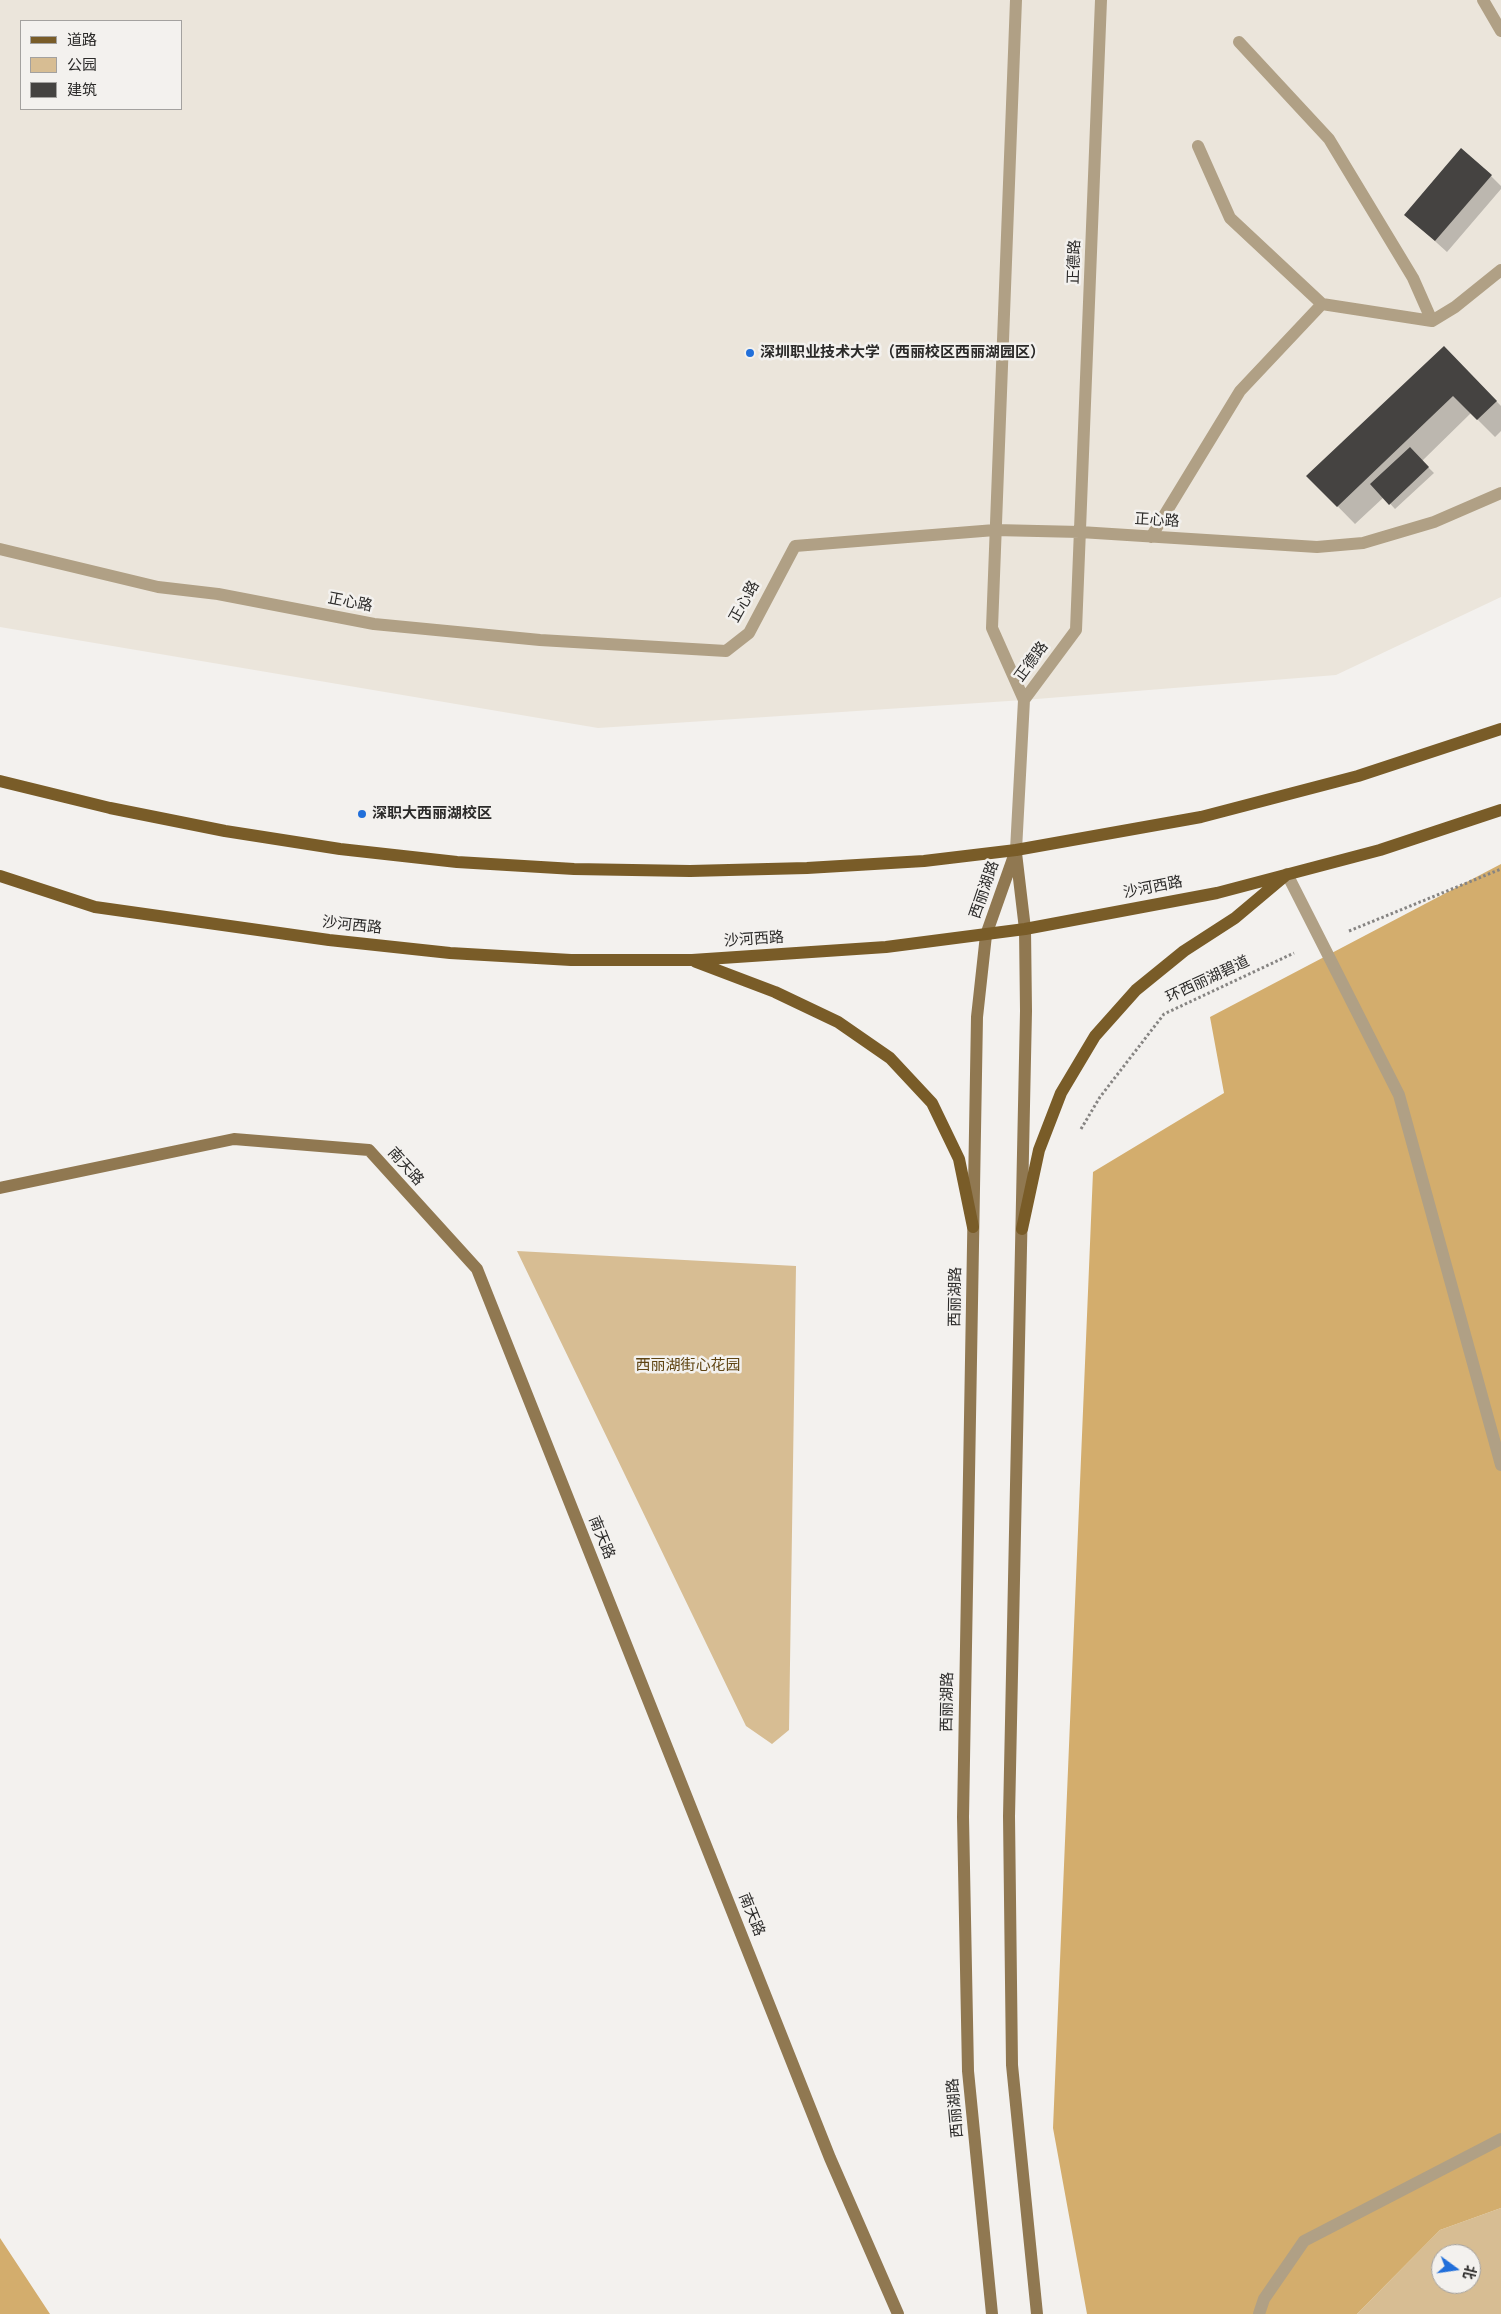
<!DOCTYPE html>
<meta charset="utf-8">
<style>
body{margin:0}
#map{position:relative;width:1501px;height:2314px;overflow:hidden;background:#f3f1ee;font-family:Poppins,"Noto Sans SC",sans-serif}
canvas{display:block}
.legend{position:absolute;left:20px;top:20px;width:162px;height:90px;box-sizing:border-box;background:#f3f1ee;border:1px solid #a3a19f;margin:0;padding:6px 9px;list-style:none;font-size:15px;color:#2b2a29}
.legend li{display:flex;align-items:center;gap:10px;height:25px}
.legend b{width:25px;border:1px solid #a3a19f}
.north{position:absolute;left:1431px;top:2244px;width:50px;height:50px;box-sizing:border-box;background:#f3f1ee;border:1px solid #a3a19f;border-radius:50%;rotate:104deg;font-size:14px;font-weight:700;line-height:20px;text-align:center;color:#2b2a29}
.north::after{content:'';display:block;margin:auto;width:18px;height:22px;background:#216fda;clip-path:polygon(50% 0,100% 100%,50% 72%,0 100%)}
</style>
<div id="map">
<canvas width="1501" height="2314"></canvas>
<ul class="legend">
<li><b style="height:6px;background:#795c28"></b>道路</li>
<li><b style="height:14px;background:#d7bd93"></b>公园</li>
<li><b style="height:14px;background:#454341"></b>建筑</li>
</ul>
<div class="north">北</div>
</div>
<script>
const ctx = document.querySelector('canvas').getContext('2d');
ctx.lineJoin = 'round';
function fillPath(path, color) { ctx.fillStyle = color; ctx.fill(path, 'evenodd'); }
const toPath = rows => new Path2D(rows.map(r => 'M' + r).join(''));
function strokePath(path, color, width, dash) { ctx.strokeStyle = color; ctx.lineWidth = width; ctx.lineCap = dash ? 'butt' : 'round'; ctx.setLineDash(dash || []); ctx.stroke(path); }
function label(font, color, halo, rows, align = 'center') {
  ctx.font = font + ' Poppins,"Noto Sans SC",sans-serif'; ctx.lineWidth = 5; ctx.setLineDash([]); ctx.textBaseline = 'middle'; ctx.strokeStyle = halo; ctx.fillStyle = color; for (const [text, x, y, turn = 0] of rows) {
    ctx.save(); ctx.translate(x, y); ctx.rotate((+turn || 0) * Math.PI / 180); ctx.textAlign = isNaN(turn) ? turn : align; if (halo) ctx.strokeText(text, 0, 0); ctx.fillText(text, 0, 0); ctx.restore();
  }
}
fillPath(toPath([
 [0,0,1501,0,1501,597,1336,675,1024,700,598,728,0,627],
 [21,21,181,21,181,109,21,109]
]), '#ebe5db');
fillPath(toPath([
 [517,1251,796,1266,789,1730,772,1744,746,1726],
 [1501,2208,1501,2314,1357,2314,1440,2230],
 [1441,2254,1471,2254,1471,2284,1441,2284]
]), '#d7bd93');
fillPath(toPath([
 [1501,864,1501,2208,1440,2230,1357,2314,1087,2314,1053,2128,1093,1172,1224,1093,1210,1017],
 [0,2238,50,2314,0,2314]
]), '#d3ad6d');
fillPath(toPath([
 [1491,176,1501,186,1501,189,1447,252,1406,215],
 [1461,365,1501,406,1501,431,1495,437,1471,413,1422,461,1434,473,1395,509,1384,497,1355,524,1308,476]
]), '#0003');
fillPath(toPath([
 [1461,148,1492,175,1435,241,1404,215],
 [1444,346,1497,401,1477,420,1453,396,1337,507,1306,476],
 [1410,447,1429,467,1389,505,1370,484]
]), '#454341');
strokePath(toPath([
 [1349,931,1501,869],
 [1081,1129,1100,1097,1164,1014,1294,953]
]), '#868482', 3, [2.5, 2.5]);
strokePath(toPath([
 [1483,0,1501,31],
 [1239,42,1329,139,1413,278,1432,321],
 [1198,146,1230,218,1322,304],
 [1151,537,1240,391,1322,304,1432,321,1455,307,1501,270],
 [0,549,158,587,218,594,374,624,540,640,726,651,749,633,795,546,995,530,1080,532,1317,547,1363,543,1434,522,1501,493],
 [1024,700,1076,630,1101,0],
 [1016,850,1024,700,992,628,1016,0],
 [1287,874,1399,1095,1501,1465],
 [1259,2314,1264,2299,1304,2241,1501,2139]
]), '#b0a085', 12);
strokePath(toPath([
 [1016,853,1025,929,1026,1011,1009,1816,1012,2065,1037,2314],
 [0,1188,234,1139,369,1150,477,1269,830,2158,898,2314],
 [992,2314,968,2071,963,1817,977,1017,986,935,1016,850]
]), '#907851', 12);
strokePath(toPath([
 [0,781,110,808,225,831,340,849,457,862,574,869,690,871,807,868,924,861,1016,850,1201,817,1358,776,1501,729],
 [0,876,95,907,329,940,450,953,571,960,692,960,886,947,1025,929,1217,893,1380,850,1501,810],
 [696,962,775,992,838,1022,890,1058,932,1103,959,1159,973,1227],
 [1022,1229,1039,1150,1061,1093,1095,1036,1136,990,1184,951,1235,918,1285,876]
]), '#795c28', 12);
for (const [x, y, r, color] of [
 [750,353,5,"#216fda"],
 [362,814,5,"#216fda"]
]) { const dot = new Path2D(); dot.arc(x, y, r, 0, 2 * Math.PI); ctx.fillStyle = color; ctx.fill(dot); strokePath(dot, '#f3f1ee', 2); }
label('15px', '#2b2a29', '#f3f1ee', [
 ["正德路",1075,262,-88],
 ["正心路",1157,521,3],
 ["正心路",745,602,-61],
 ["正心路",350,603,11],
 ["正德路",1032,662,-54],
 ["沙河西路",1153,888,-11],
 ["西丽湖路",985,890,-71],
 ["沙河西路",352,926,6],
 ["沙河西路",754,940,-4],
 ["环西丽湖碧道",1208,980,-25],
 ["南天路",405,1167,48],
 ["西丽湖路",956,1297,-89],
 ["南天路",601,1538,68],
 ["西丽湖路",948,1702,-89],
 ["南天路",751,1915,68],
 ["西丽湖路",956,2108,-95]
]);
label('bold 15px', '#2b2a29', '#f3f1ee', [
 ["深圳职业技术大学（西丽校区西丽湖园区）",760,353],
 ["深职大西丽湖校区",372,814]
], 'left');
label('15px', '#5f4413', '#f3f1ee', [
 ["西丽湖街心花园",688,1366]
]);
</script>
